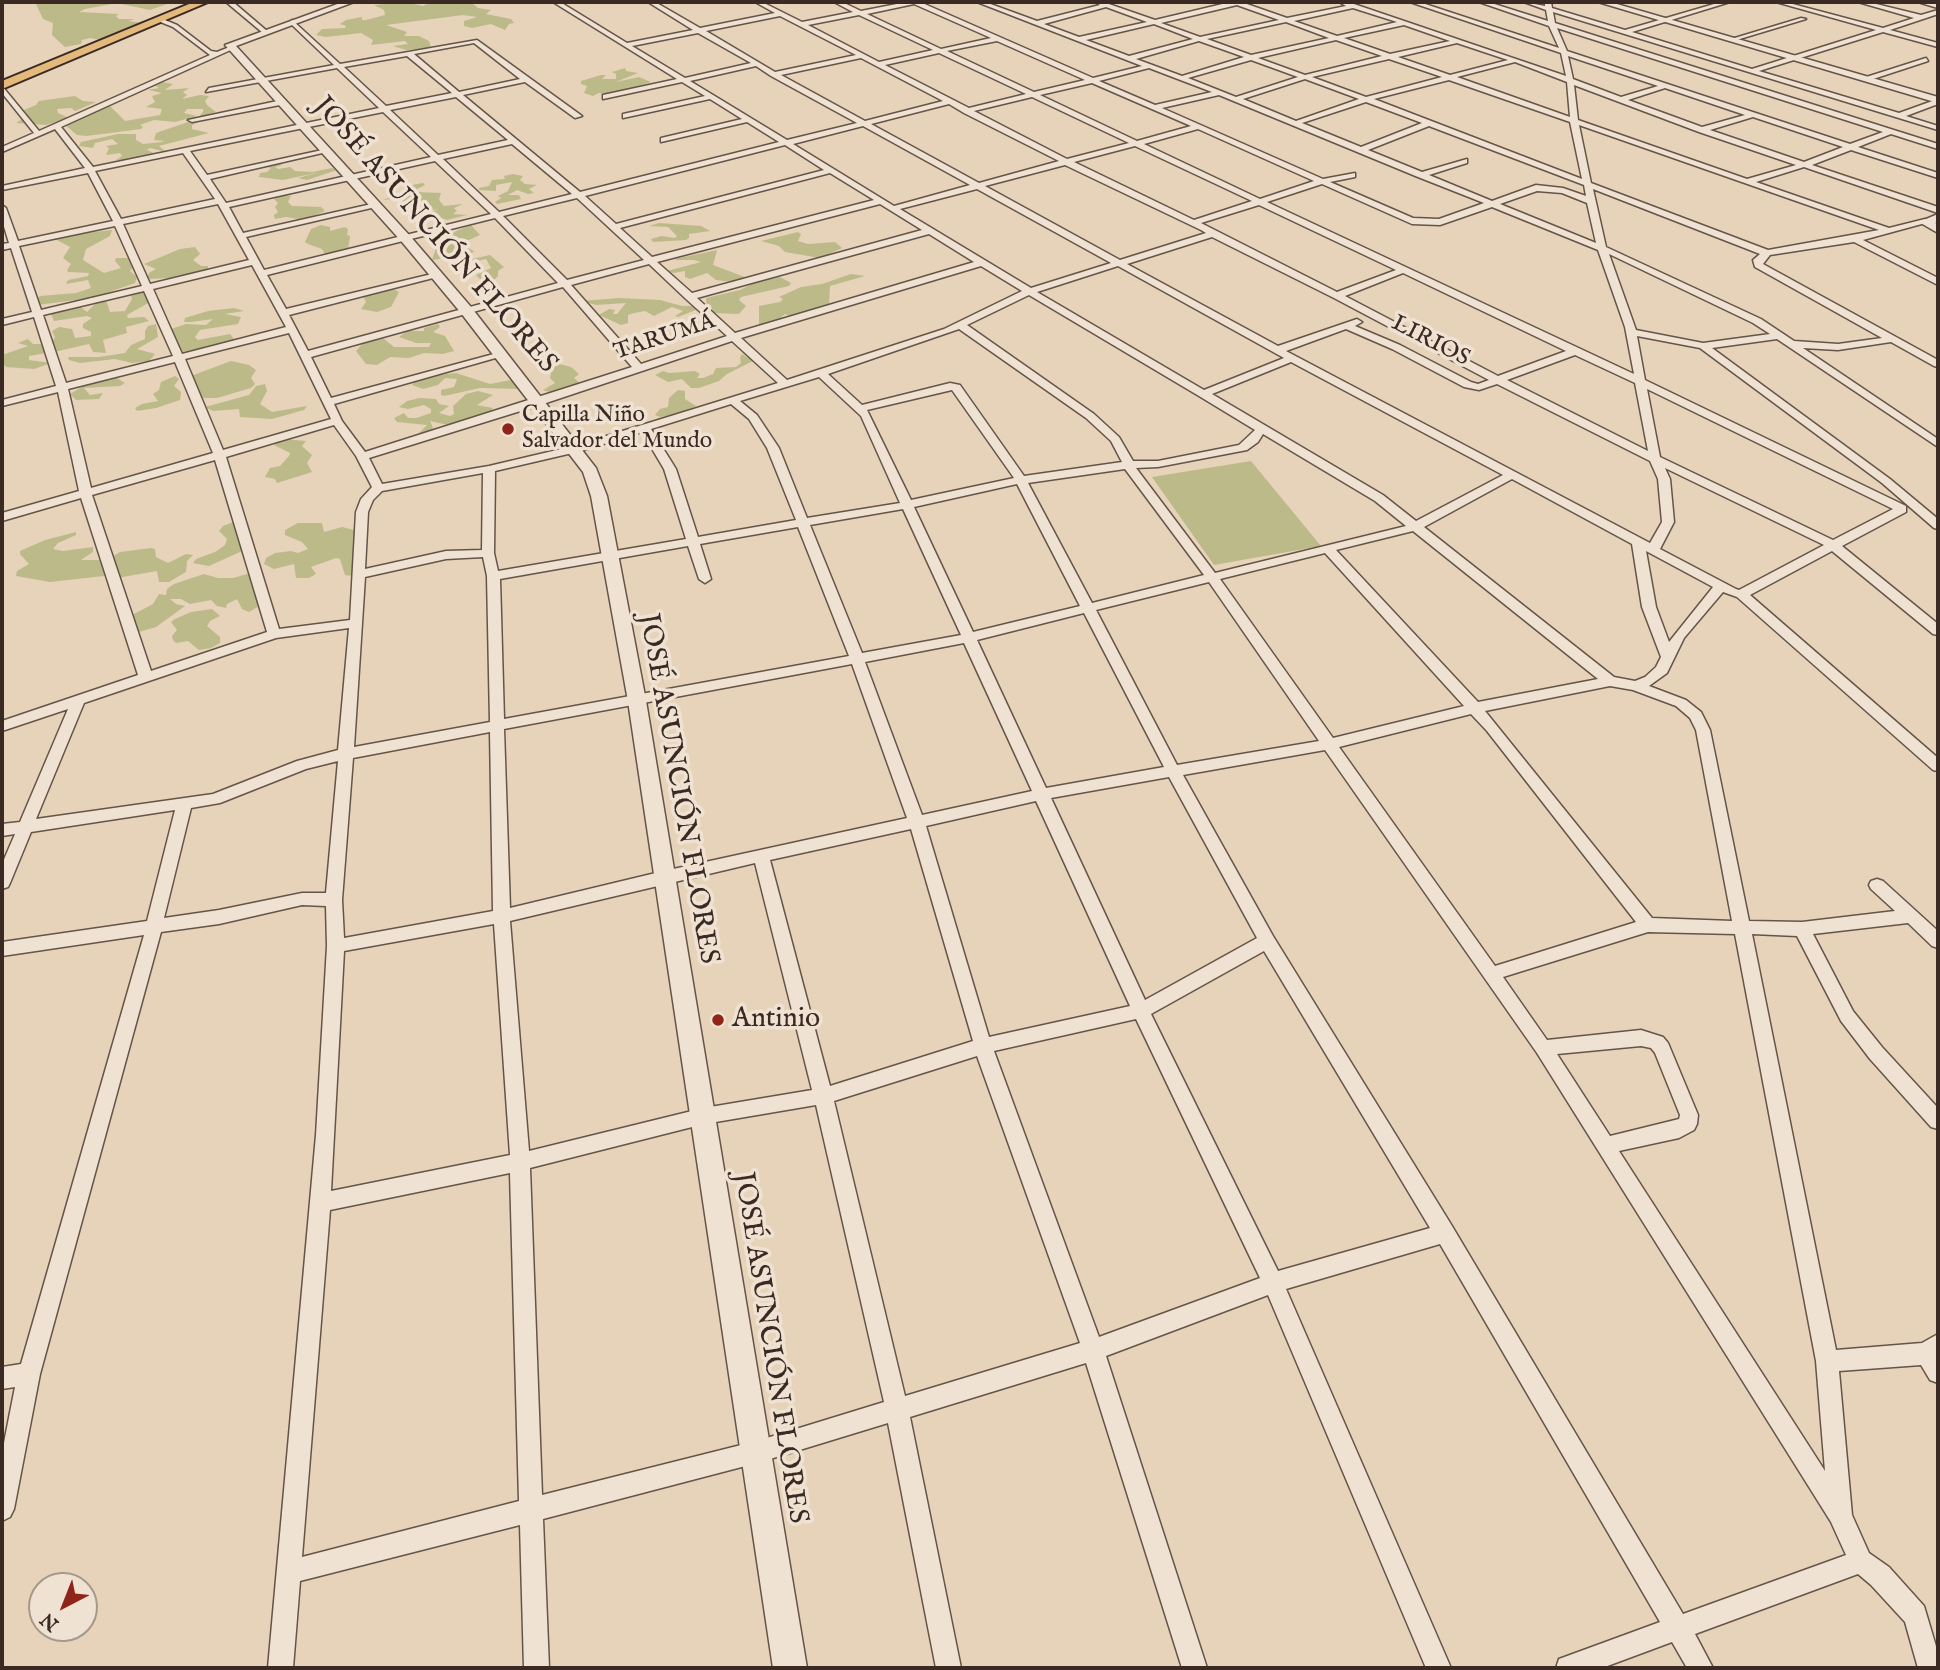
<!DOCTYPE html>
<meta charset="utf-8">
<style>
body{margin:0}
#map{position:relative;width:1940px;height:1670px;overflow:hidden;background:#e6d3b9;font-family:"IM FELL English",serif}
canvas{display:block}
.frame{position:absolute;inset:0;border:4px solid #3a2a23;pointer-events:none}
.north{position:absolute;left:28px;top:1572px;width:70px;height:70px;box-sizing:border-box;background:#efe2d2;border:2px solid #a7988c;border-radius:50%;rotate:222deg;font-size:19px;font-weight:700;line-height:28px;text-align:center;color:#3a2a23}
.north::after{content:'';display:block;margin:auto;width:24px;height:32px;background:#8f2418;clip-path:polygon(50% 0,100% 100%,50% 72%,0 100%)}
</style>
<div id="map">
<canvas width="1940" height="1670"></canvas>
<div class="frame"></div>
<div class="north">N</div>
</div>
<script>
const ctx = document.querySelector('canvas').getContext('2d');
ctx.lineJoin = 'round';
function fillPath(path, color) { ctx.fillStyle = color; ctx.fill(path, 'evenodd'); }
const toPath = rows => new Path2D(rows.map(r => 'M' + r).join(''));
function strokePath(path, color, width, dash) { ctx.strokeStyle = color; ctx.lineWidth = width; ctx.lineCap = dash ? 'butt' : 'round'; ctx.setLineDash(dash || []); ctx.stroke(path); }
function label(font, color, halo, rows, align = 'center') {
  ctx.font = font + ' "IM FELL English",serif'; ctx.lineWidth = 7; ctx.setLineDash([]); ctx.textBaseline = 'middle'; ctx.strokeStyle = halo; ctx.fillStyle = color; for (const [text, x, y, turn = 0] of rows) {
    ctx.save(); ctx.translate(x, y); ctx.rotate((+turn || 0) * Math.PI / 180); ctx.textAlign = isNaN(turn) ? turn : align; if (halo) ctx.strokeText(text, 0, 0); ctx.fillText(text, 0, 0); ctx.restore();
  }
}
fillPath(toPath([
 [35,2,173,2,150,10,117,3,85,9,79,12,119,14,116,16,119,19,135,19,128,21,143,23,105,41,90,38,82,40,81,44,65,47,52,35,53,23,43,19],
 [405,2,423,6,431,2,476,2,472,3,478,8,491,10,486,14,511,19,514,23,509,24,505,30,491,24,472,28,464,26,464,21,477,17,463,15,386,25,407,32,404,36,419,36,429,41,431,48,406,50,393,46,408,44,405,41,371,45,373,40,361,33,326,37,316,35,322,29,345,28,346,26,340,24,346,20,362,17,362,20,366,20,385,15,384,10,374,5],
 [625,68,626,71,638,73,616,82,639,77,651,82,612,97,599,93,593,96,584,93,587,86,581,84,581,81,601,75,606,75,602,79,616,79,616,74,612,72],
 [161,82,173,84,165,90,189,88,183,92,187,95,182,99,200,95,209,96,205,101,207,105,216,112,198,118,203,112,203,109,187,109,184,113,197,116,175,122,154,120,140,125,143,127,141,129,87,136,77,135,64,124,108,104,125,121,160,115,162,109,146,107,155,102,152,96,162,93,148,90,159,88,154,85],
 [75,96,83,101,96,102,75,111,71,108,57,109,58,113,69,118,46,125,16,123,24,118,19,112,36,105,39,101],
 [194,120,198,122,192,125,192,129,209,133,159,146,166,152,150,148,147,150,156,154,133,160,116,160,122,156,120,153,106,155,109,148,106,146,118,144,112,139,95,143,93,148,79,146,81,142,118,134,136,134,136,140,143,144,162,142,164,141,154,140,156,133],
 [279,162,282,165,275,167,278,169,290,167,295,171,312,172,332,168,337,170,307,180,298,178,320,172,283,180,259,177,260,173,267,172,271,168,261,166],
 [513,174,523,176,520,180,525,184,537,185,529,189,534,193,528,194,517,190,508,195,519,195,521,199,497,204,495,202,501,198,498,196,508,191,512,182,496,185,496,191,479,190,479,188,489,186,492,180,505,179,504,176],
 [423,183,425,185,415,190,417,192,441,193,439,200,444,206,463,204,454,208,457,211,453,214,467,215,447,220,428,213,438,209,422,212,412,204,397,206,404,201,401,198,383,200,401,193,407,186],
 [281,195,291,196,288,202,292,206,321,207,325,211,304,220,286,217,275,219,274,215,278,212,275,207,278,203,274,199],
 [659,223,701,226,710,231,689,234,689,238,686,240,653,242,651,239,661,236,675,238,677,236,668,227,649,226],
 [321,225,330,227,330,231,345,227,348,229,347,235,350,236,348,250,325,254,322,249,308,244,305,242,311,229],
 [471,225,480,235,460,244,474,251,471,254,432,260,436,248,456,231],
 [112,230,110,236,86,249,83,260,104,273,121,268,115,261,116,258,128,258,135,265,130,271,137,277,135,283,92,298,37,305,36,299,40,296,76,293,91,288,88,280,66,284,68,280,88,276,89,273,68,272,67,270,71,264,63,258,70,247,55,239,69,235],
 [798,232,801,234,798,241,808,244,835,242,842,248,820,258,785,252,779,246,761,241],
 [195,247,200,254,193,260,201,266,208,266,208,269,172,278,147,279,149,273,156,269,144,264,180,249],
 [717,250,713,265,750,279,742,283,716,280,707,273,690,279,685,277,685,271,674,273,667,271,701,262,694,260,674,260,679,258],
 [490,255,504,267,498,271,498,276,494,280,482,281,476,275,491,268,486,259,466,264,468,267,482,265,482,268,466,272,458,270,456,266,459,262],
 [851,274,865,276,830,286,829,305,794,318,785,314,773,324,759,324,759,306,780,302,783,299,779,297,801,287,822,284],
 [780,277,791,283,789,286,741,297,739,300,746,306,739,314,715,313,707,308,706,298,740,290,760,280],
 [395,290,399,292,391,307,377,312,361,309,366,302,363,296,373,291],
 [138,291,145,291,150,302,127,315,128,318,144,317,149,321,126,327,127,333,103,340,106,353,93,352,89,344,54,352,51,345,55,337,52,331,59,327,72,329,75,338,91,336,91,332,83,328,83,324,92,318,87,316,54,321,51,314,55,311,78,305,87,312,98,301,106,300,110,312,125,311,132,299,130,293],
 [619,298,660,300,682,306,693,306,698,309,678,317,675,316,683,311,672,307,654,316,645,311,634,313,628,315,628,323,621,325,599,315,609,309,615,310,613,314,617,314,626,303,596,305,582,301],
 [234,308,244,311,225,314,241,317,238,324,200,330,195,337,198,340,230,334,234,339,232,343,177,353,169,337,171,329,186,324,206,325,213,319,191,322,184,322,185,318,208,311],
 [156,324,158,337,137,349,155,354,149,361,132,363,115,359,80,363,69,360,68,357,99,357,125,353,131,345,145,339,145,331,148,326],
 [438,324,440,327,433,332,445,336,454,351,443,354,424,353,409,358,390,357,377,365,366,364,356,351,363,343,383,338,394,347,429,347,431,343,416,343,399,337,407,331,424,331,424,328],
 [28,339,33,344,44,344,46,353,29,356,29,360,51,363,34,369,6,367,2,363,2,355,28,346,18,343],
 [742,354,753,361,727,374,719,381,699,388,691,388,682,379,668,382,655,375,663,371,669,373,695,371,700,374,697,378,703,378,713,374,716,368,736,367,741,363,740,358],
 [231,361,249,365,256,370,251,378,255,384,251,388,217,398,200,398,191,376],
 [552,362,571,367,579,374,574,378,581,384,549,392,543,390,555,383,550,378,551,373,542,369],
 [456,373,490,384,516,379,519,389,480,388,444,396,441,395,441,390,454,387,457,379,445,378,438,385,423,389,412,385,419,377],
 [175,376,179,379,174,386,181,392,180,400,156,408,137,411,135,408,142,404,158,401,153,394,159,390,161,382],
 [117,378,125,383,120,386,84,388,90,395,103,393,99,399,76,400,70,394,92,381],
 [265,384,267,391,260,404,272,412,307,406,304,410,272,419,240,417,239,409,213,411,205,407,249,395,256,386],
 [678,390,685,391,685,399,696,406,679,414,660,417,655,415,660,409,668,407,669,398],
 [478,391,493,395,477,405,493,408,486,416,448,425,430,421,433,428,426,434,418,434,427,425,397,422,394,418,404,413,408,418,416,418,431,413,431,409,424,405,408,409,399,407,407,401,420,398,436,399,439,404,449,406,439,413,450,416,454,414,453,406,466,394],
 [283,439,306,441,302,446,312,455,307,463,312,472,277,483,275,479,265,477,270,468,280,466,289,456,290,453,274,445],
 [1251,461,1321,546,1214,565,1152,477],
 [236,521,249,548,209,566,193,563,196,559,215,552,225,545,227,539,219,531,223,526],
 [298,523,322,523,324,532,342,527,358,531,357,549,352,557,356,565,353,576,345,575,340,559,336,558,311,567,316,574,309,578,296,578,294,564,274,569,264,564,266,558,275,553,291,551,298,553,308,549,302,542,285,535,285,530],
 [76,532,76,535,58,543,53,549,63,551,93,547,93,552,81,560,100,560,106,563,107,573,104,576,50,582,16,576,17,571,29,564,20,554,20,551,45,540],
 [151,548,155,549,156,557,168,563,186,554,193,555,187,561,186,572,169,582,159,582,157,571,117,578,112,557,120,552],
 [204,574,218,578,233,578,247,574,261,574,262,578,253,590,259,596,261,605,249,612,242,609,237,599,227,604,226,608,217,606,211,600,190,604,181,599,170,599,176,604,185,606,156,627,139,632,135,628,131,620,134,614,153,604,159,594,166,595,167,589,174,584],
 [212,609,220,616,210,621,207,626,220,637,220,643,211,648,199,650,188,641,176,643,173,640,172,636,177,630,171,622,175,619,191,612]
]), '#bdba8a');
const minor = toPath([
 [226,2,233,2,267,31,267,33,263,33,226,2],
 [553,2,560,2,627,43,693,30,648,2,655,2,700,28,775,13,755,2,762,2,802,22,853,12,834,2,842,2,861,11,907,2,920,2,1093,78,1142,66,977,2,985,2,1037,21,1100,5,1095,2,1103,2,1155,20,1231,2,1241,2,1287,18,1346,6,1339,2,1348,2,1566,76,1561,53,1410,2,1419,2,1559,48,1549,26,1479,2,1488,2,1548,21,1546,10,1524,2,1545,6,1545,2,1551,2,1552,8,1625,30,1721,2,1730,2,1632,32,1752,69,1876,30,1776,2,1785,2,1883,28,1914,18,1858,2,1868,2,1921,15,1938,10,1938,14,1890,30,1938,43,1938,47,1883,32,1759,71,1899,113,1938,99,1938,104,1906,116,1938,126,1938,130,1553,12,1555,23,1938,144,1938,149,1891,134,1858,147,1938,173,1938,178,1851,150,1812,165,1938,207,1938,213,1804,167,1756,182,1889,228,1925,219,1929,222,1863,240,1938,278,1938,285,1854,242,1770,255,1763,264,1938,360,1938,367,1934,366,1891,342,1838,350,1803,348,1938,439,1938,447,1777,339,1712,348,1890,479,1938,519,1938,529,1934,528,1882,483,1700,348,1637,336,1645,380,1906,506,1906,512,1842,546,1938,624,1938,635,1933,634,1832,551,1750,595,1938,758,1938,771,1933,770,1737,597,1723,592,1684,638,1667,673,1649,686,1686,700,1701,712,1710,730,1749,921,1802,922,1895,911,1871,889,1869,885,1871,881,1877,879,1883,881,1938,931,1938,948,1932,946,1908,923,1813,934,1853,1011,1882,1047,1938,1108,1938,1129,1931,1127,1870,1059,1841,1021,1797,936,1752,934,1836,1350,1922,1343,1938,1334,1938,1383,1930,1380,1921,1365,1839,1371,1852,1515,1869,1553,1889,1567,1924,1606,1938,1653,1938,1668,1918,1668,1905,1622,1871,1585,1858,1574,1695,1634,1713,1668,1687,1668,1672,1642,1602,1668,1556,1668,1559,1659,1660,1622,1440,1244,1286,1289,1451,1668,1426,1668,1268,1295,1106,1356,1207,1668,1182,1668,1086,1363,910,1417,961,1668,936,1668,888,1423,757,1463,543,1519,549,1668,524,1668,520,1525,300,1581,293,1668,268,1668,316,1135,327,946,326,906,302,905,219,924,161,932,40,1374,14,1509,10,1517,2,1521,2,1453,15,1387,2,1389,2,1367,21,1364,144,935,2,956,2,942,147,921,175,810,31,832,10,883,8,887,2,889,2,864,15,834,2,836,2,824,20,822,68,709,2,731,2,721,138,675,81,498,2,521,2,513,79,491,58,392,2,406,2,400,56,386,34,317,2,325,2,319,32,312,11,248,2,250,2,244,9,243,2,220,2,205,6,208,18,241,113,221,88,173,2,190,2,186,85,168,55,129,2,152,2,147,34,133,2,93,2,86,39,131,210,55,173,27,158,21,160,18,177,25,211,51,217,52,232,46,235,48,61,127,93,167,379,108,337,68,206,92,209,88,334,65,290,23,292,20,340,64,477,40,582,116,575,118,525,82,463,95,580,192,779,142,747,122,661,142,661,138,742,119,710,99,623,118,623,114,705,96,682,82,603,99,603,95,677,79,553,2],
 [914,4,991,38,941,49,867,14,914,4],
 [1237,5,1279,20,1200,37,1161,23,1237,5],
 [1106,7,1147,22,1079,37,1044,24,1106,7],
 [1353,8,1397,22,1337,36,1294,21,1353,8],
 [859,15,933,50,879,62,808,25,859,15],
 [780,16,856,55,775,72,706,31,780,16],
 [1286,22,1329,38,1251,55,1207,39,1286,22],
 [1154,24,1193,39,1129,56,1086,40,1154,24],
 [1404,25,1450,41,1390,54,1344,38,1404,25],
 [1557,28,1883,132,1850,144,1567,51,1557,28],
 [698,33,751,63,685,78,632,46,698,33],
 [1336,40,1382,56,1305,75,1258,58,1336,40],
 [997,41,1085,80,1034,92,947,51,997,41],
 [1199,41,1244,57,1182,76,1136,59,1199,41],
 [474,43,520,79,459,92,414,54,474,43],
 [1457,43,1508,60,1450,75,1398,57,1457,43],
 [939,53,1026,94,969,108,885,65,939,53],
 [407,56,452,93,386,106,344,67,407,56],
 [1568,56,1658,86,1621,97,1573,79,1568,56],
 [861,58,943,101,865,121,781,75,861,58],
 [1389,59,1442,77,1366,97,1312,77,1389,59],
 [1251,60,1298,77,1236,97,1188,78,1251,60],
 [1515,62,1567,82,1570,117,1457,77,1515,62],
 [756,66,771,76,857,123,787,140,690,81,756,66],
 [1149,68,1212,92,1155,105,1099,81,1149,68],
 [1305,79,1359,99,1296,121,1243,99,1305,79],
 [1449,80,1570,122,1582,179,1374,99,1449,80],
 [1092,83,1191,126,1137,141,1040,95,1092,83],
 [1574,85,1699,132,1796,165,1747,179,1578,120,1574,85],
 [1665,88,1745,115,1702,127,1628,100,1665,88],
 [1219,95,1418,177,1484,203,1439,219,1413,218,1330,182,1355,177,1355,173,1323,179,1162,108,1219,95],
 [456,97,508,140,438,155,390,110,456,97],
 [1032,97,1129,143,1067,159,974,111,1032,97],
 [1366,102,1422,123,1361,147,1302,123,1366,102],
 [949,104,964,113,1059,161,979,183,871,124,949,104],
 [383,112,431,157,226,203,210,179,331,151,327,149,207,175,190,151,383,112],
 [1753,117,1843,147,1804,162,1710,130,1753,117],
 [1579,125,1879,230,1768,250,1591,183,1579,125],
 [863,126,970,185,894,206,793,144,863,126],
 [1429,126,1584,185,1586,196,1563,188,1536,185,1492,201,1429,175,1467,163,1467,159,1422,172,1368,150,1429,126],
 [1198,129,1314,181,1260,199,1144,144,1198,129],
 [512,144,572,194,499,212,443,159,512,144],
 [785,145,824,170,616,224,585,196,785,145],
 [1135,146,1252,201,1194,220,1074,162,1135,146],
 [183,153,215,199,121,219,95,171,183,153],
 [435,161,491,214,264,270,246,237,380,206,376,203,243,233,229,207,435,161],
 [1065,165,1201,230,1206,233,1120,260,985,186,1065,165],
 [830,173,874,200,652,257,620,228,830,173],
 [1322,184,1412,224,1440,225,1492,207,1598,250,1625,327,1634,374,1267,202,1322,184],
 [977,189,1111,263,1031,288,900,209,977,189],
 [1593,189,1760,254,1753,260,1755,267,1882,338,1838,344,1794,341,1761,319,1606,247,1593,189],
 [1537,191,1562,193,1587,203,1596,243,1500,204,1537,191],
 [577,198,644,260,567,280,503,216,577,198],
 [218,204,249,260,150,284,123,224,218,204],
 [880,204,922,230,692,293,657,262,880,204],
 [1259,205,1396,270,1337,292,1201,223,1259,205],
 [495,218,558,283,308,351,289,315,441,276,436,273,286,309,267,275,495,218],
 [115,226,142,286,41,310,19,246,115,226],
 [929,234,974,262,735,333,697,298,929,234],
 [1212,237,1334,298,1489,380,1478,384,1471,382,1400,345,1355,326,1362,322,1357,319,1278,346,1127,264,1212,237],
 [1609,254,1753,323,1770,334,1703,343,1636,330,1609,254],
 [649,264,686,299,727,336,641,364,571,285,649,264],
 [252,265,286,327,182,354,153,289,252,265],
 [981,266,1022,291,944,329,787,380,741,338,981,266],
 [1118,266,1284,358,1204,390,1037,292,1118,266],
 [1403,273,1566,351,1498,376,1345,296,1403,273],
 [563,287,632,367,365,452,342,421,334,404,506,355,501,352,331,398,311,357,563,287],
 [144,291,173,356,66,383,43,315,144,291],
 [1029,295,1199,396,1255,430,1239,445,1158,461,1133,461,1119,437,1094,414,967,325,1029,295],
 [959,329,1086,418,1111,441,1122,462,1024,476,960,385,950,383,862,405,828,374,959,329],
 [1346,329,1392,349,1464,387,1479,390,1497,384,1650,461,1658,479,1662,522,1650,543,1286,351,1346,329],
 [289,333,331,419,223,450,185,359,289,333],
 [732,341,778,383,574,446,489,466,382,484,369,458,543,404,732,341],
 [1575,355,1635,383,1648,451,1507,380,1575,355],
 [175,362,213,453,91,488,68,389,175,362],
 [1291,362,1503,475,1416,521,1383,495,1212,394,1291,362],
 [819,377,861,416,900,503,807,518,779,448,757,415,740,401,819,377],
 [1647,389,1893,509,1833,540,1660,457,1647,389],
 [952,390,1014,478,911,500,867,410,952,390],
 [731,404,749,419,767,448,796,520,698,537,676,469,651,429,731,404],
 [334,425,356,456,372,487,361,499,356,512,350,620,279,629,226,457,334,425],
 [642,432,664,469,686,539,498,571,494,553,495,471,581,451,642,432],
 [1263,434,1375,501,1406,526,1215,573,1136,468,1158,467,1247,450,1258,442,1263,434],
 [215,460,267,632,151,671,92,495,215,460],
 [1665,468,1824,545,1739,590,1736,589,1660,549,1674,522,1670,479,1665,468],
 [1125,469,1204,575,1092,603,1028,483,1125,469],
 [483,473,482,550,446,551,365,569,368,512,373,500,382,491,483,473],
 [1512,479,1632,544,1642,607,1661,657,1656,667,1645,677,1635,681,1614,677,1424,527,1512,479],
 [1017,484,1080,606,973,632,914,507,1017,484],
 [903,509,961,635,862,653,810,525,903,509],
 [798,527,849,656,504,719,500,579,688,546,699,579,705,583,711,579,700,544,798,527],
 [1413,531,1598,679,1478,702,1336,550,1413,531],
 [1646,551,1713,587,1669,642,1656,607,1646,551],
 [1325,553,1464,706,1333,738,1220,579,1325,553],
 [483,557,487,576,490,722,354,747,365,577,446,559,483,557],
 [1209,582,1319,741,1177,765,1096,610,1209,582],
 [1084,613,1164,767,1046,788,977,640,1084,613],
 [349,628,338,750,297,761,213,794,36,819,84,703,276,638,349,628],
 [964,643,1032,791,922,815,865,662,964,643],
 [852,664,907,818,664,871,510,908,504,729,852,664],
 [1610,686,1633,690,1676,706,1690,718,1696,730,1732,921,1652,918,1485,711,1610,686],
 [1471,714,1487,731,1636,922,1495,966,1339,747,1471,714],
 [490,732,493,911,344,938,342,900,353,758,490,732],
 [1325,750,1537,1053,1831,1522,1846,1555,1683,1614,1452,1226,1273,936,1183,775,1325,750],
 [338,761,326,893,302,893,219,910,164,918,191,808,220,803,306,769,338,761],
 [1169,777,1257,938,1145,1000,1051,798,1169,777],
 [1036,801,1130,1006,989,1037,926,826,1036,801],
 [911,829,973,1041,830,1086,770,860,911,829],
 [755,863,812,1090,704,1108,529,1151,510,921,755,863],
 [494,924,510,1155,331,1191,344,951,494,924],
 [1648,932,1735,934,1816,1361,1825,1471,1619,1151,1679,1138,1694,1130,1697,1124,1698,1115,1668,1043,1663,1037,1641,1030,1547,1040,1503,977,1648,932],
 [1264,951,1430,1228,1278,1271,1151,1014,1264,951],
 [1136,1019,1260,1278,1099,1337,994,1051,1136,1019],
 [1641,1046,1651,1048,1655,1053,1680,1115,1679,1119,1610,1136,1557,1054,1641,1046],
 [977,1056,1080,1343,905,1396,834,1101,977,1056],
 [816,1105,884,1402,757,1441,542,1495,530,1168,704,1124,816,1105],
 [510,1173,519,1501,302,1557,330,1210,510,1173],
 [1920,2,1938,4,1938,8,1921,3,1920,2],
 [1801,18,1806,19,1733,41,1728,40,1801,18],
 [1926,58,1928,61,1867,81,1860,79,1926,58],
 [282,100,285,104,192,122,188,120,282,100]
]);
const tertiary = toPath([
 [343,2,354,2,236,46,410,236,471,307,596,468,607,496,646,701,807,1668,773,1668,628,701,591,496,583,472,461,313,402,242,225,45,343,2],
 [1598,2,1610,2,1938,97,1938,103,1598,2],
 [1938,214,1938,222,1935,223,1938,224,1938,233,1919,222,1938,214]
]);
const primary = toPath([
 [194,2,208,2,2,89,2,81,194,2]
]);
strokePath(minor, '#655448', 3);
strokePath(tertiary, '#655448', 3);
strokePath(primary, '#3a2a23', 4);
fillPath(minor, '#efe2d2');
fillPath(tertiary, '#efe2d2');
fillPath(primary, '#e3ba7c');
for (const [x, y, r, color] of [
 [508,429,7,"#8f2418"],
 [718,1020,7,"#8f2418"]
]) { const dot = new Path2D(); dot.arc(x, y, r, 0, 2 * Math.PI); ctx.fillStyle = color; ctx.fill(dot); strokePath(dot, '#efe2d2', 2.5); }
label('23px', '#3a2a23', '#efe2d2', [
 ["TARUMÁ",665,338,-18],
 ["LIRIOS",1430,342,27]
]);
label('23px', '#3a2a23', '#efe2d2', [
 ["Capilla Niño",522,416],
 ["Salvador del Mundo",522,442]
], 'left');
label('28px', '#3a2a23', '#efe2d2', [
 ["JOSÉ ASUNCIÓN FLORES",434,236,49],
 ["JOSÉ ASUNCIÓN FLORES",677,789,80],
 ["JOSÉ ASUNCIÓN FLORES",769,1348,81]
]);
label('28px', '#3a2a23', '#efe2d2', [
 ["Antinio",732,1020]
], 'left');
</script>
